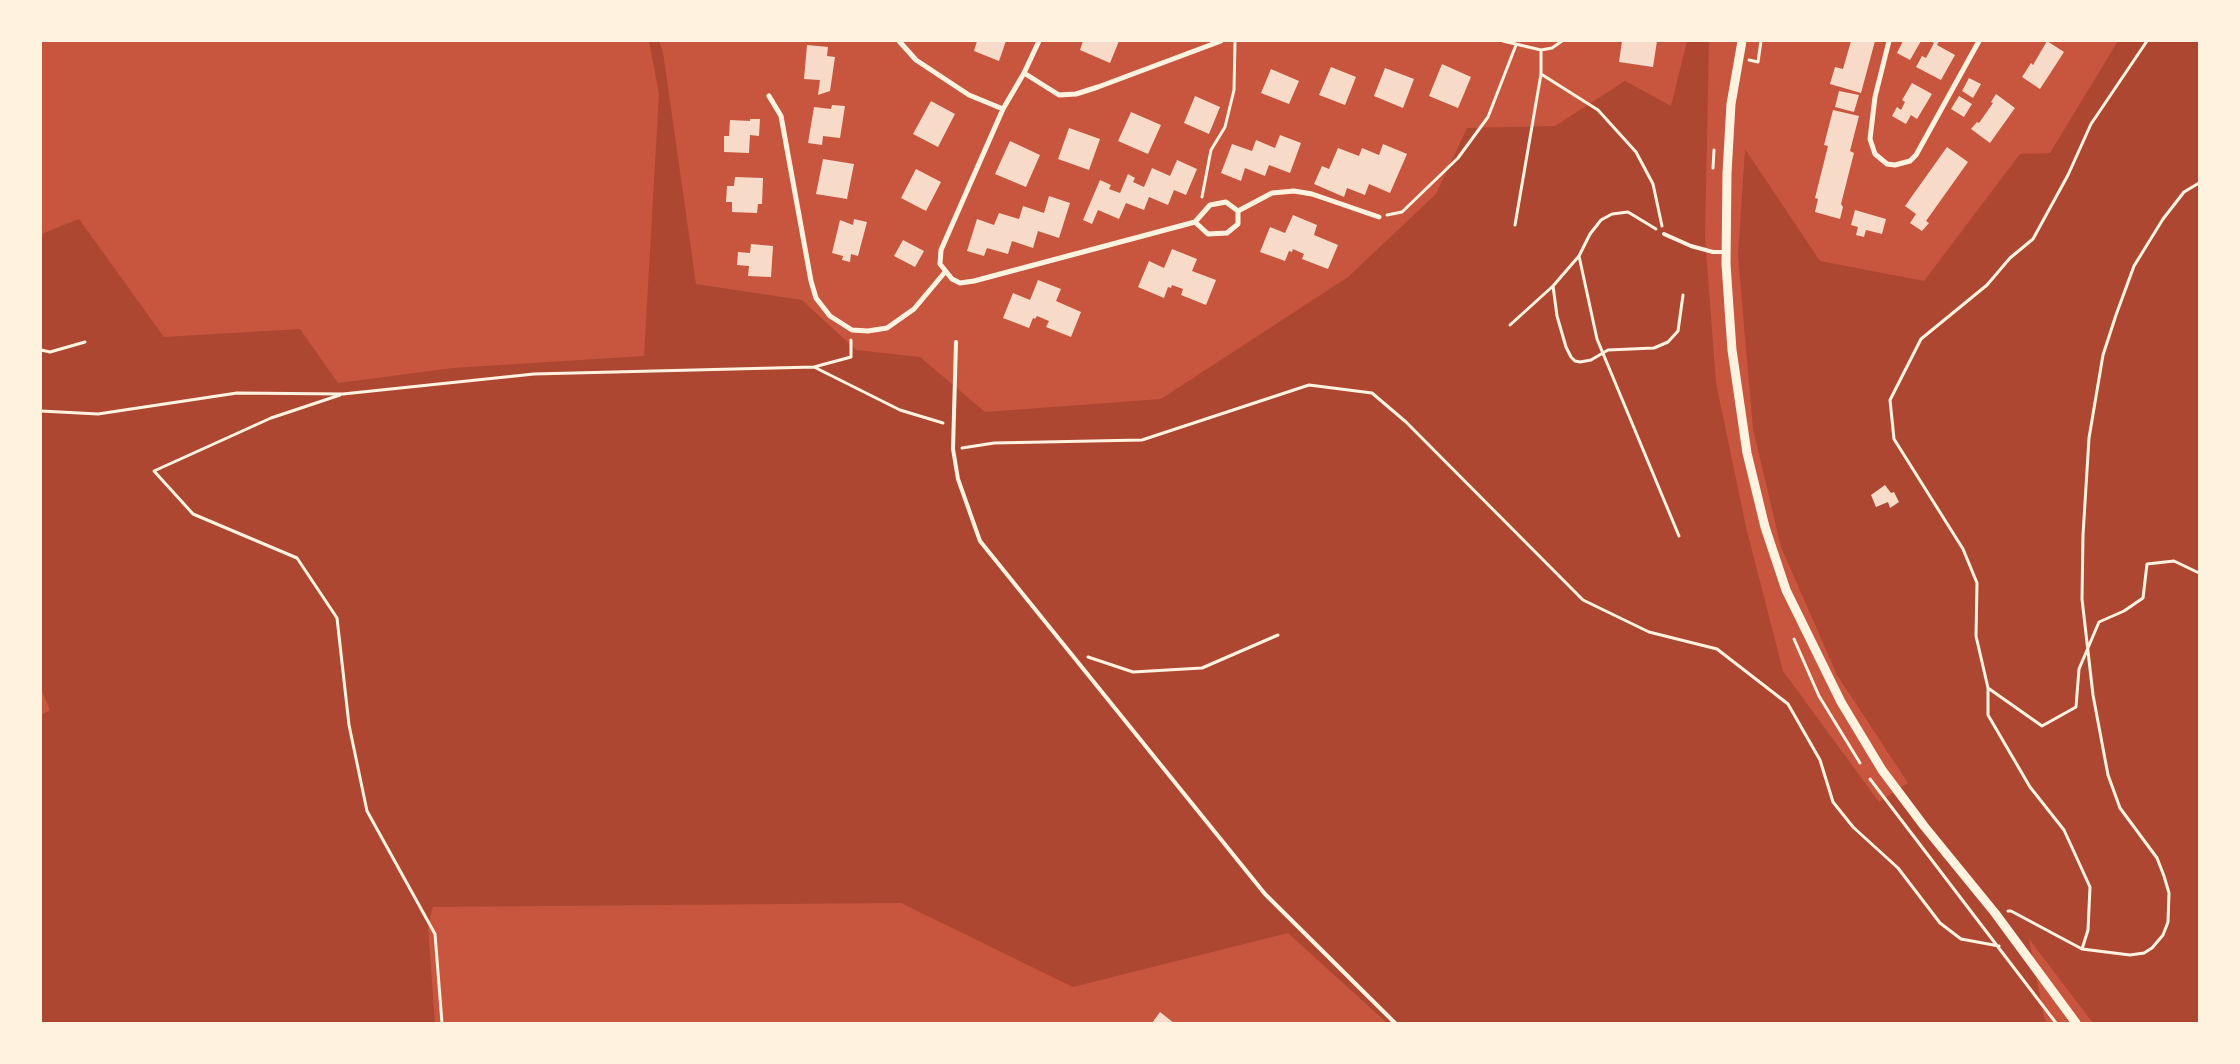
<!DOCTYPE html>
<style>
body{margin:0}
#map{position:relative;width:2240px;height:1064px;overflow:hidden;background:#c8553d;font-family:"Playfair Display",serif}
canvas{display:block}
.frame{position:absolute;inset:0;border:42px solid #fff3e0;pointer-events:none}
</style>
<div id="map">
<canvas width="2240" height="1064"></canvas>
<div class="frame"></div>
</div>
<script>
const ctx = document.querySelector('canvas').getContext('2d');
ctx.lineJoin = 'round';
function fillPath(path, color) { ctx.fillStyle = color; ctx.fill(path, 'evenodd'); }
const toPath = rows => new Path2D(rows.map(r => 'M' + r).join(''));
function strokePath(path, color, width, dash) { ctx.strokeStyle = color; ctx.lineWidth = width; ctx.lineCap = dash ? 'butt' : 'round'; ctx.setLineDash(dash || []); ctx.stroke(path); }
fillPath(toPath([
 [649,41,659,41,663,52,696,284,802,300,856,350,920,357,985,412,1161,399,1348,277,1436,194,1467,128,1555,126,1625,81,1671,106,1687,41,1709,41,1705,237,1716,383,1746,527,1783,671,1879,802,1908,783,1837,675,1781,547,1753,429,1738,256,1745,149,1820,261,1924,281,2020,154,2050,153,2118,41,2199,41,2199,1023,2093,1023,2029,939,2044,1017,2047,1023,1387,1023,1288,933,1073,987,901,903,433,907,428,926,435,1023,41,1023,41,715,50,710,41,689,41,234,79,219,164,337,300,329,338,383,453,368,644,356,659,94]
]), '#ae4732');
fillPath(toPath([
 [977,41,1006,41,999,61,974,51],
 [1083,41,1119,41,1110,63,1080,50],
 [1622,41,1657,41,1653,67,1619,62],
 [1851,41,1875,41,1861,93,1830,84,1835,67,1843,69],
 [1903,41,1921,41,1910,60,1897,53],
 [1930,41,1939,41,1937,45,1955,55,1941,80,1916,67,1922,56,1926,58,1934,43],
 [2047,41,2064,52,2040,89,2022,77,2031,63,2033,65],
 [807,45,828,47,827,56,835,57,830,91,818,95,820,80,804,79],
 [1442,64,1471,77,1458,108,1429,96],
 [1331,67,1356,77,1345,105,1319,95],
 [1385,68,1414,79,1403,108,1374,96],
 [1271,69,1299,81,1289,104,1261,93],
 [1969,78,1981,84,1973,98,1962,91],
 [1912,83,1932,94,1917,119,1911,115,1906,124,1892,116,1897,107,1901,110,1905,102,1902,100],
 [1839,91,1859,95,1854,112,1835,107],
 [1996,94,2015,108,1990,143,1971,129,1977,122,1979,123,1993,103,1991,102],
 [1195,96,1220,107,1209,134,1184,123],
 [1959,96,1972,104,1964,117,1951,109],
 [931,101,955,114,938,147,913,134],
 [832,105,845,106,840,138,823,136,822,145,808,143,814,107,831,109],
 [1833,110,1859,116,1850,151,1854,153,1841,204,1843,207,1840,219,1815,212,1818,199,1815,198,1828,146,1824,145],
 [1131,112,1161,125,1148,154,1118,141],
 [750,119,760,119,759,136,750,135,749,153,724,152,724,136,729,136,730,120,750,121],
 [1069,128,1100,139,1089,170,1058,159],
 [1280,135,1301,143,1290,173,1269,165,1265,176,1245,168,1241,181,1221,173,1232,144,1252,151,1256,140,1275,148],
 [1010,141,1040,155,1026,187,995,174],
 [1383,144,1407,154,1390,193,1369,184,1365,195,1347,188,1344,197,1314,184,1322,166,1329,169,1338,148,1359,156,1362,148,1379,155],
 [1947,147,1968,162,1926,221,1929,223,1922,231,1910,223,1916,214,1905,206],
 [823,159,854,164,847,199,816,194],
 [1177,160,1197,169,1186,195,1174,190,1168,205,1149,197,1144,210,1126,203,1119,219,1098,210,1092,224,1083,220,1100,180,1111,185,1109,189,1120,193,1128,174,1135,178,1133,182,1144,187,1152,168,1170,176],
 [916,169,941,182,926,211,901,198],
 [735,177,763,178,762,204,758,204,757,213,732,212,732,202,726,202,727,186,734,186],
 [1049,196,1070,203,1059,238,1038,231,1033,248,1012,241,1008,254,987,248,984,256,967,251,977,219,994,225,999,213,1019,219,1023,206,1044,213],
 [1855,210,1886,219,1882,234,1866,230,1864,237,1856,235,1858,227,1851,225],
 [1293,215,1317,225,1314,235,1338,245,1328,269,1302,259,1304,254,1293,249,1292,252,1289,251,1285,261,1260,252,1270,227,1285,233],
 [854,219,867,222,858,256,851,254,850,262,842,260,843,256,832,253,840,220,853,225],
 [903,240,924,251,915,267,894,256],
 [751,244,773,246,771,277,748,276,749,266,737,265,738,252,750,253],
 [1172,249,1197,259,1192,271,1216,280,1206,305,1181,295,1183,289,1172,285,1171,288,1168,287,1164,298,1138,287,1149,261,1164,268],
 [1038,280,1061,289,1056,301,1081,312,1071,337,1046,327,1049,321,1037,316,1035,319,1033,318,1029,328,1003,318,1013,293,1030,300],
 [1885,485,1891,493,1894,492,1899,502,1890,508,1888,502,1876,507,1871,495],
 [1160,1012,1174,1023,1152,1023]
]), '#f7dbc8');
strokePath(toPath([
 [1503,41,1541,50,1552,48,1562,41],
 [1541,50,1541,74,1598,110,1636,152,1653,184,1662,226],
 [1749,60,1758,62,1761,41],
 [1713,168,1714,150],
 [1202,197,1211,150,1225,127,1234,90,1235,41],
 [1387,215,1402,212,1458,158,1488,117,1516,45],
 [1515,225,1541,74],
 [1656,229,1628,212,1612,214,1601,220,1590,234,1579,256,1597,339,1679,536],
 [1553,286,1557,316,1566,347,1571,357,1575,361,1580,362,1591,360,1608,350,1654,348,1668,342,1678,331,1683,295],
 [1510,325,1553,286,1579,256],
 [41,350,50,352,85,342],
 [814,367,851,357,851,340],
 [340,395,271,418,154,471,193,514,297,558,337,618,349,725,367,811,435,934,442,1023],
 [41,411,98,414,237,393,343,394,534,374,814,367,900,410,943,423],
 [962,448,994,443,1142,440,1309,385,1372,393,1406,422,1583,600,1649,632,1717,649,1788,704,1820,760,1833,802,1853,827,1898,868,1940,923,1961,939,1999,946],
 [1794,639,1819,696,1860,763],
 [1088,657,1133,672,1202,668,1278,635],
 [1988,688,2042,726,2076,707,2079,669,2099,622,2124,611,2143,598,2147,564,2174,561,2199,573],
 [1870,779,2056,1023],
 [2008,911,2011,911,2082,949,2130,955,2144,953,2152,948,2163,935,2168,922,2169,893,2164,876,2157,858,2120,808,2108,775,2093,695,2082,599,2083,535,2089,438,2103,355,2116,315,2134,266,2163,219,2184,192,2199,183],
 [2082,949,2088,930,2090,887,2064,830,2030,787,1988,715,1988,688,1976,636,1977,583,1963,549,1894,439,1890,400,1921,339,1987,285,2010,258,2033,239,2068,175,2091,124,2147,41]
]), '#fff3e0', 3);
strokePath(toPath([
 [1664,234,1691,246,1713,252,1726,252],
 [956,342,953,449,958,479,980,541,1265,894,1395,1023]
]), '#fff3e0', 4);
strokePath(toPath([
 [899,41,916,60,969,95,1003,109],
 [1039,41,1024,73,1059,95,1076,94,1098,87,1221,41],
 [1889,41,1875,97,1870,139,1875,154,1887,164,1895,165,1910,161,1916,155,1979,41],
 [1024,73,1003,109,941,250,940,264,952,279,960,283,974,281,1195,222,1208,234,1227,233,1238,224,1238,211,1272,193,1294,191,1312,194,1379,217],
 [769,96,781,116,811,281,816,298,830,316,852,330,868,331,887,328,914,309,945,272],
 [1195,222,1210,205,1226,202,1238,211]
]), '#fff3e0', 5);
strokePath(toPath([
 [1742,41,1731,104,1727,173,1726,264,1729,308,1732,350,1747,453,1765,527,1786,590,1841,702,1882,770,1924,826,1995,913,2076,1023]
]), '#fff3e0', 9);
</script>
